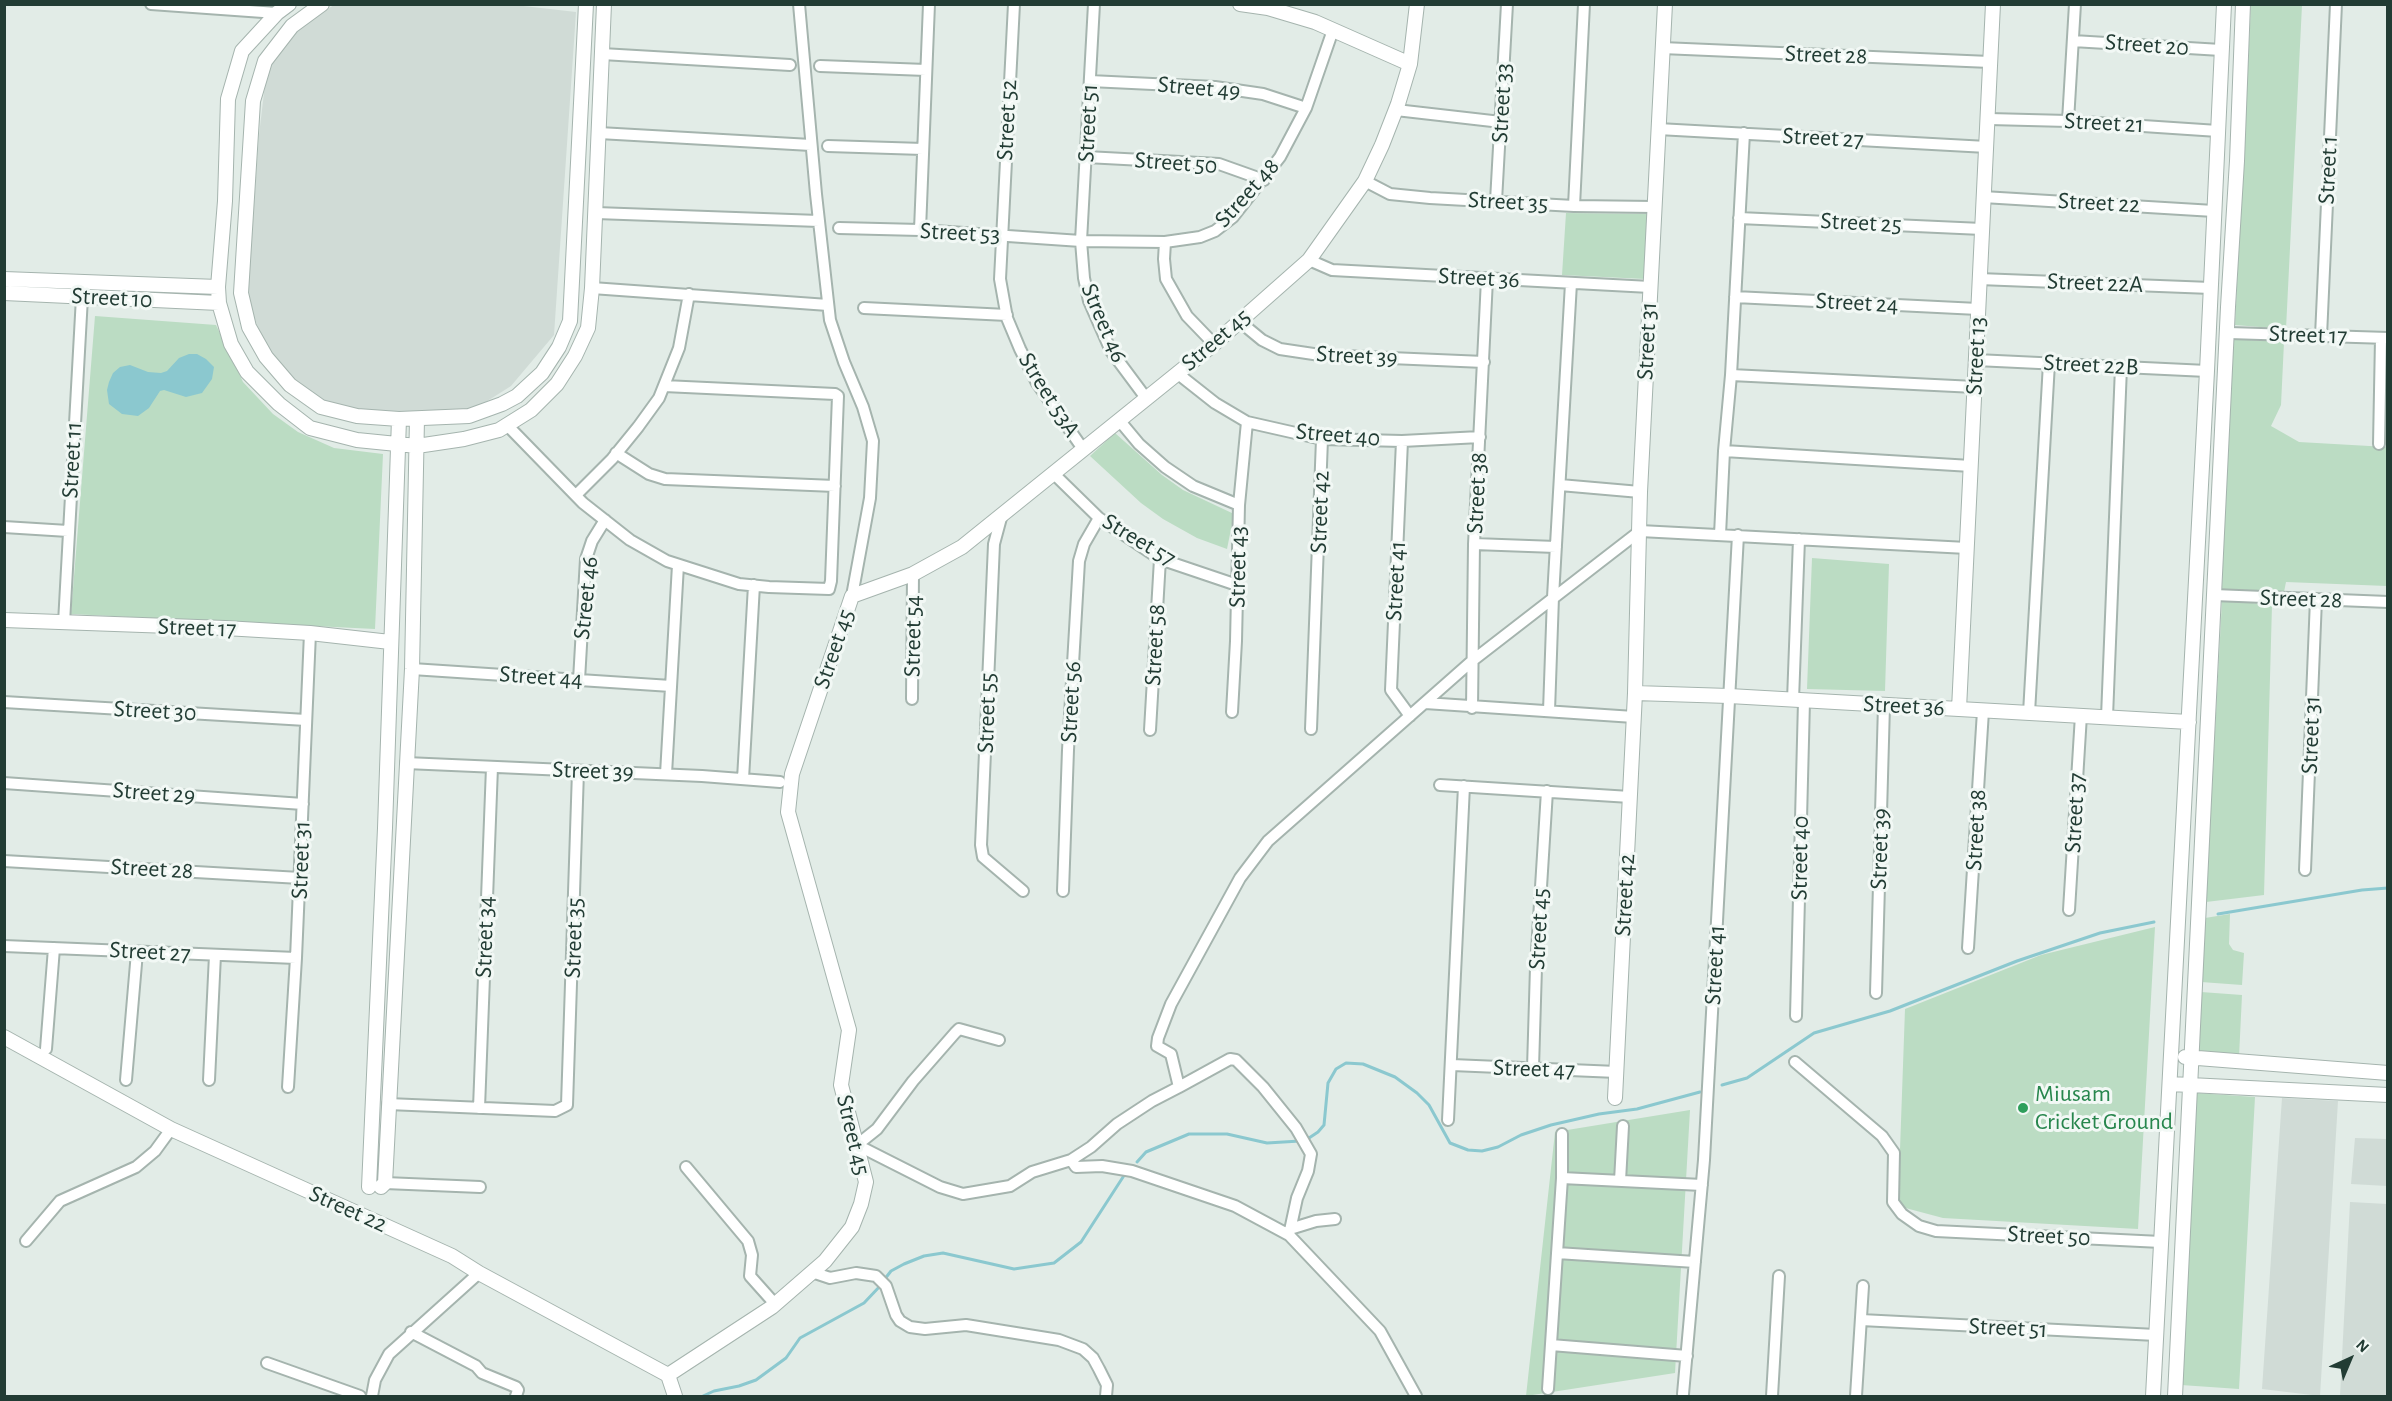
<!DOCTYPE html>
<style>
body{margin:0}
#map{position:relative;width:2392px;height:1401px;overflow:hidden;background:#e2ece7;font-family:"Alegreya Sans",sans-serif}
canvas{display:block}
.frame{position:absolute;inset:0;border:6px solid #223c34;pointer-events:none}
.north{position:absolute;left:2320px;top:1329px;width:60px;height:60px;-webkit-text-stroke:4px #f2f8f5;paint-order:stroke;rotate:44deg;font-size:16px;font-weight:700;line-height:24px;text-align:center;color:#223c34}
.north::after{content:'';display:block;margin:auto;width:21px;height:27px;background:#223c34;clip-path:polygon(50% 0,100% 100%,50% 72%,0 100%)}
</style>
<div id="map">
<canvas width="2392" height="1401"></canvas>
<div class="frame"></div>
<div class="north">N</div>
</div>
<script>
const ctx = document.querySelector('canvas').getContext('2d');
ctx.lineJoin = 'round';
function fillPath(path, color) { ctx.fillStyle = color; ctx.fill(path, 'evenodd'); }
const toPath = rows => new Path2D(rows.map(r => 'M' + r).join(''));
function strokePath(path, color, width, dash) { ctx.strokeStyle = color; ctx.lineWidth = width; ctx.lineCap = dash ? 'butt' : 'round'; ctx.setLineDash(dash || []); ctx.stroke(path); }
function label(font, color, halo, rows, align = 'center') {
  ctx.font = font + ' "Alegreya Sans",sans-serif'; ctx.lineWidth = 6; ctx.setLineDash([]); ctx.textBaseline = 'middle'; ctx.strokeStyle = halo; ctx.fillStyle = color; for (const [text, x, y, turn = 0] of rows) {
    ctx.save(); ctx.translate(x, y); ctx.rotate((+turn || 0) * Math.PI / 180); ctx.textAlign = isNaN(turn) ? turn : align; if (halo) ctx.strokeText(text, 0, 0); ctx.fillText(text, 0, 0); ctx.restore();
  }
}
fillPath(toPath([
 [336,4,506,4,576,12,554,335,511,386,470,412,416,416,362,410,321,401,291,378,266,348,251,309,248,290,259,135,266,76,279,50,303,23],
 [2282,1098,2338,1101,2320,1396,2262,1389],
 [2355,1138,2387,1139,2387,1186,2351,1184],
 [2350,1202,2387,1204,2387,1396,2340,1396]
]), '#d0dbd6');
fillPath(toPath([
 [2251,5,2302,5,2286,329,2235,325],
 [1566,213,1647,214,1645,279,1562,275],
 [95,316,216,325,243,382,273,414,298,432,334,448,383,454,375,629,71,614],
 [2232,339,2284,342,2281,405,2271,426,2299,442,2387,447,2387,586,2286,582,2284,592,2222,589],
 [1115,433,1162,475,1183,490,1234,514,1227,549,1197,538,1163,519,1141,503,1090,456],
 [1812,558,1889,564,1885,691,1807,689],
 [2222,600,2272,605,2264,895,2206,902],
 [2230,914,2229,944,2233,950,2244,953,2242,985,2201,982,2205,918],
 [2155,927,2138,1229,1943,1218,1898,1206,1905,1009,2041,955],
 [2201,992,2242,995,2239,1057,2198,1054],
 [2196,1093,2255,1097,2239,1389,2181,1385],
 [1690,1110,1675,1373,1526,1396,1555,1132]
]), '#bbdcc3');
fillPath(toPath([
 [189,354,197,354,206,359,214,367,212,379,202,393,186,397,164,390,160,391,149,408,138,416,122,414,109,404,107,390,109,382,113,373,120,367,130,365,148,372,161,373,167,371,179,358]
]), '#8bc8cf');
strokePath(toPath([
 [2218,914,2362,890,2388,888],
 [1722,1085,1747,1078,1814,1033,1890,1011,2017,961,2100,933,2154,922],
 [1306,1140,1318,1132,1324,1125,1328,1083,1336,1069,1346,1063,1363,1064,1395,1077,1417,1093,1429,1105,1450,1143,1468,1150,1482,1151,1498,1147,1521,1135,1551,1125,1599,1114,1637,1109,1700,1092],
 [1137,1162,1146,1152,1189,1134,1227,1134,1267,1143,1300,1141],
 [884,1280,891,1271,904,1264,924,1256,943,1253,1014,1269,1054,1263,1081,1242,1125,1174],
 [703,1396,714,1391,739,1386,756,1380,786,1358,800,1338,864,1303,881,1285]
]), '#8bc8cf', 3);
const minor = toPath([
 [151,4,277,13],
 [799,4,816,194,830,320,844,362,863,407,873,441,870,498,852,596],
 [1014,4,1000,279,1007,318,1020,349,1037,383,1083,449],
 [1094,4,1081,241,1084,278,1089,301,1111,351,1146,398],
 [2073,41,2221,50],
 [1662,48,1990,62],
 [602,54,790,65],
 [820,66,926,70],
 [1090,81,1215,87,1263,94,1306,108],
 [1396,110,1501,122],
 [1989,119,2068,121,2218,131],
 [2068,121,2075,4],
 [1658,129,1987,147],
 [599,133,811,145],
 [828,146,923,149],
 [1086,157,1219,164,1264,180],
 [1365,181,1390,194,1430,198,1574,206,1654,207],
 [1983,197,2214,211],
 [1496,201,1507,4],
 [1574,206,1584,4],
 [596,213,819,221],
 [1739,218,1982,229],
 [839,228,920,230,1081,241,1165,242,1200,237,1215,231,1233,217,1280,157,1306,108,1333,30],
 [920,230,929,4],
 [1165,242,1164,259,1166,279,1187,316,1214,344],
 [1309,260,1332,270,1650,287],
 [1979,279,2211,288],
 [592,288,828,305],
 [1735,297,1978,309],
 [864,308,1007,315],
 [1239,321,1262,340,1280,349,1320,355,1484,362],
 [2229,333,2388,338],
 [2321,336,2336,4],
 [1976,360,2207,371],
 [1177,373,1215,403,1247,422,1322,439,1402,441,1480,437],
 [1731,375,1975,387],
 [1119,420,1139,444,1165,467,1193,486,1239,505],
 [507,425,583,503,630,540,667,561,739,584,769,587,829,589,831,581,838,396,835,394,664,386],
 [1402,441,1391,690,1410,716],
 [2379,444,2381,338],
 [1724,451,1971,466],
 [616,453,649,474,665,479,835,486],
 [1053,473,1099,518,1160,559,1237,585],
 [1560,485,1640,492],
 [576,495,612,459,638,427,659,398,679,348,689,294],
 [1001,518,994,544,981,845,983,857,1023,891],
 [4,527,68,531],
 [1720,535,1724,451,1731,375,1744,133],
 [1474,544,1556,547],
 [2214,595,2388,602],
 [64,623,82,297],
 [412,669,671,686],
 [579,680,586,559,592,541,605,520],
 [912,699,913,574],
 [1793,700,1799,539],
 [4,702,306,720],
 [1425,703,1634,717],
 [1472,708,1474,544,1487,279],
 [1549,711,1553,597,1571,283],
 [1232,712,1236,641,1239,505,1247,422],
 [2029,713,2049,363],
 [2107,717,2121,367],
 [1311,729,1322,439],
 [1150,730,1160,559],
 [406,763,702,776,780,782],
 [666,774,678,565],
 [743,779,754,585],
 [4,783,303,804],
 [1440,785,1630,797],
 [4,861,300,878],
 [2305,870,2316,599],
 [1063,891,1068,750,1079,561,1084,544,1099,518],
 [2069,910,2081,715],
 [4,946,296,958],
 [1968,948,1983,711],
 [1876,993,1884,705],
 [1796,1016,1804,701],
 [999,1040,959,1029,955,1033,913,1081,877,1129,857,1145,940,1187,963,1194,1010,1186,1032,1172,1071,1160],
 [46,1049,54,948],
 [1795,1062,1882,1136,1894,1153,1893,1202,1902,1214,1919,1226,1936,1231,2161,1242],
 [1452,1065,1617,1072],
 [1533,1068,1536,967,1547,791],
 [126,1080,137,952],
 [209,1080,215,955],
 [288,1087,296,958,310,633],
 [1179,1087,1230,1059,1236,1060,1263,1087,1296,1128,1311,1154,1308,1171,1297,1198,1289,1235],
 [388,1104,555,1111,567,1105,578,771],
 [479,1108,492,767],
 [1448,1120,1464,786],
 [686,1167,748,1241,752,1255,750,1276,775,1304],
 [1562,1178,1702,1185],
 [1620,1181,1623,1126],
 [385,1183,480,1187],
 [1290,1229,1316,1221,1335,1219],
 [26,1241,60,1201,136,1167,155,1151,171,1129],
 [1557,1253,1695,1262],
 [812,1272,830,1278,856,1273,876,1276,886,1286,896,1315,900,1321,910,1327,925,1329,966,1325,1059,1340,1083,1349,1093,1358,1099,1369,1107,1385,1106,1396],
 [1861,1320,2156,1335],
 [411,1332,476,1366,482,1373,516,1387,518,1390,516,1396],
 [1551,1345,1687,1356],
 [267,1363,360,1396],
 [1548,1389,1562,1178,1562,1134],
 [1683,1394,1704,1160,1738,535],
 [372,1396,375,1380,389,1354,479,1273],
 [1416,1396,1380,1331,1289,1235,1235,1206,1132,1171,1102,1166,1076,1167,1071,1160,1091,1147,1117,1124,1152,1101,1179,1087,1171,1054,1157,1046,1158,1038,1171,1004,1240,878,1268,841,1472,661,1640,531,1967,548],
 [1772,1396,1779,1276],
 [1856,1396,1863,1286]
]);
const tertiary = toPath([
 [289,4,277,13,242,51,228,99,225,201,218,287,219,303,231,344,247,372,279,404,310,428,357,440,417,446,464,439,499,430,531,410,557,384,575,356,588,328,592,288,604,4],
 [322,4,292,26,265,61,253,101,241,293,249,327,266,357,290,385,321,407,357,416,399,419,469,416,502,404,517,396,542,373,559,347,570,321,586,4],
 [1240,4,1268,8,1315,22,1410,64],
 [1665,4,1640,492,1635,693,1729,696,2189,722],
 [4,279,218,287],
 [4,293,219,303],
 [4,620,225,628,310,633,390,642],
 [1959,709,1993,4],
 [4,1037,171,1129,452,1256,479,1273,668,1375,675,1396],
 [2185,1057,2388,1073],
 [2170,1084,2388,1095],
 [1615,1098,1635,693],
 [369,1187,385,828,399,419],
 [381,1187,385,1183,412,669,417,419],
 [668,1375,772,1307,825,1261,852,1227,861,1204,866,1182,841,1085,849,1030,788,812,792,774,852,596,913,574,962,547,1214,344,1309,260,1365,181,1382,145,1398,104,1410,64,1417,4],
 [2153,1396,2207,371,2224,4],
 [2175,1396,2228,307,2237,161,2243,4]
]);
strokePath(minor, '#a5b4ae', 14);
strokePath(tertiary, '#a5b4ae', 16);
strokePath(minor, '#fff', 10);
strokePath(tertiary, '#fff', 14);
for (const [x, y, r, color] of [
 [2023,1108,6,"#2e9e5b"]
]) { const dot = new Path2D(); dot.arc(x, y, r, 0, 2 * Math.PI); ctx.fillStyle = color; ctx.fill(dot); strokePath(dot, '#f2f8f5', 2); }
label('24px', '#223c34', '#f2f8f5', [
 ["Street 20",2147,45,4],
 ["Street 28",1826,55,2],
 ["Street 49",1199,88,5],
 ["Street 33",1502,103,-87],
 ["Street 52",1007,120,-87],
 ["Street 51",1088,123,-87],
 ["Street 21",2104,123,3],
 ["Street 27",1823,138,3],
 ["Street 50",1176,163,4],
 ["Street 1",2328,170,-87],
 ["Street 48",1247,193,-48],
 ["Street 35",1508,202,3],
 ["Street 22",2099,203,3],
 ["Street 25",1861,223,3],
 ["Street 53",960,233,3],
 ["Street 36",1479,278,3],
 ["Street 22A",2095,283,2],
 ["Street 10",112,298,3],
 ["Street 24",1857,303,3],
 ["Street 46",1104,323,67],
 ["Street 17",2308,335,2],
 ["Street 45",1216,340,-40],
 ["Street 31",1647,341,-87],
 ["Street 39",1357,356,3],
 ["Street 13",1976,356,-87],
 ["Street 22B",2091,365,3],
 ["Street 53A",1049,395,58],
 ["Street 40",1338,435,5],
 ["Street 11",72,460,-87],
 ["Street 38",1477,493,-87],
 ["Street 42",1320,512,-88],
 ["Street 57",1139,540,31],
 ["Street 43",1238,567,-89],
 ["Street 41",1396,581,-87],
 ["Street 46",586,598,-84],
 ["Street 28",2301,599,2],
 ["Street 17",197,628,2],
 ["Street 54",913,636,-89],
 ["Street 58",1155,645,-87],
 ["Street 45",834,649,-71],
 ["Street 44",541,677,4],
 ["Street 56",1071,702,-87],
 ["Street 36",1904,706,3],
 ["Street 30",155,711,3],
 ["Street 55",987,713,-88],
 ["Street 31",2311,735,-88],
 ["Street 39",593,771,2],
 ["Street 29",154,793,4],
 ["Street 37",2075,813,-87],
 ["Street 38",1976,830,-87],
 ["Street 39",1880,849,-88],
 ["Street 40",1800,858,-89],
 ["Street 31",301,860,-88],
 ["Street 28",152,869,3],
 ["Street 42",1625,895,-87],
 ["Street 45",1539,929,-87],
 ["Street 34",485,937,-88],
 ["Street 35",574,938,-88],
 ["Street 27",150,952,3],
 ["Street 41",1715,965,-87],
 ["Street 47",1534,1069,2],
 ["Street 45",853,1135,77],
 ["Street 22",348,1209,24],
 ["Street 50",2049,1236,3],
 ["Street 51",2008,1328,3]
]);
label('24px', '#27864d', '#f2f8f5', [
 ["Miusam",2035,1094],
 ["Cricket Ground",2035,1122]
], 'left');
</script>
